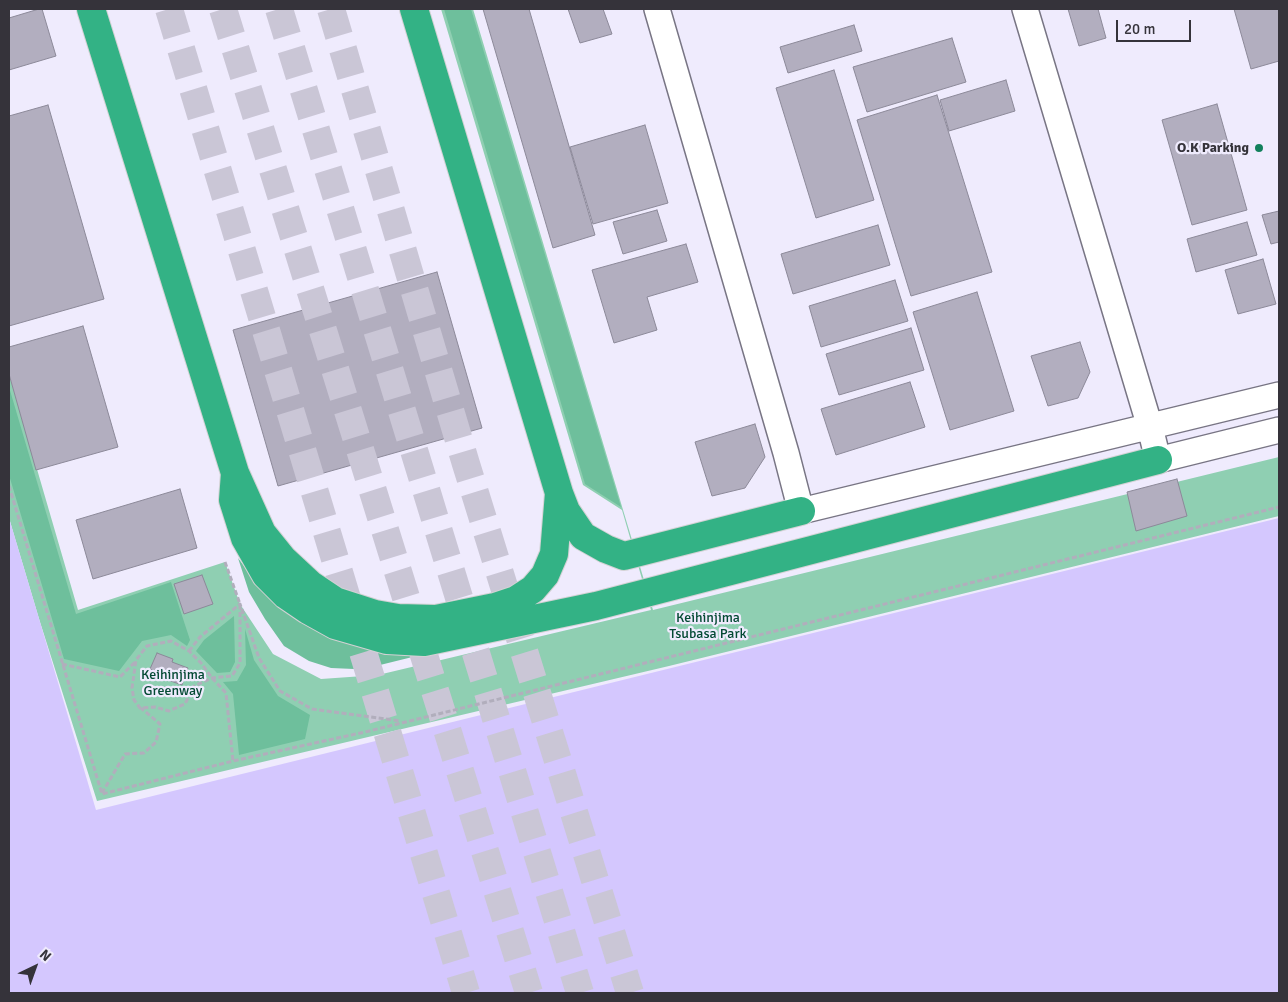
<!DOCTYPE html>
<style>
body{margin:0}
#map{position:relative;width:1288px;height:1002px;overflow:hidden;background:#efebfd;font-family:Signika,sans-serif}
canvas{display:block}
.frame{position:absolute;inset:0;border:10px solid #35333a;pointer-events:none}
.north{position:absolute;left:10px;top:942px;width:50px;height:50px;-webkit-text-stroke:4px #efebfd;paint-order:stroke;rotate:42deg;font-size:14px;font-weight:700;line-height:20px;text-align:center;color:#35333a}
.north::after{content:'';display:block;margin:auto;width:18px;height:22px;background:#35333a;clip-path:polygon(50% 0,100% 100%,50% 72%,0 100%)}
.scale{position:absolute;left:1116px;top:20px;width:75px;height:22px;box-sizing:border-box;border:2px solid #35333a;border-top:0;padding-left:6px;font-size:15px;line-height:18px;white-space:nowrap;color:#35333a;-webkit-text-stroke:4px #efebfd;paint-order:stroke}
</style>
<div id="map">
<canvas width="1288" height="1002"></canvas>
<div class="frame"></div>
<div class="north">N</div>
<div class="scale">20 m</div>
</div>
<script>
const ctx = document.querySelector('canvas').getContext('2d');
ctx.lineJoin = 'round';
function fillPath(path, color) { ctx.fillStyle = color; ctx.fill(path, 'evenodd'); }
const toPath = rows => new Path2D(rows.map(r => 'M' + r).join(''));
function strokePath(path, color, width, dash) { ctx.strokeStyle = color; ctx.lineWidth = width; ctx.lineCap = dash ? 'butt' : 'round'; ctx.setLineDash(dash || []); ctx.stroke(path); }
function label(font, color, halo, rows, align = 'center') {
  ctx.font = font + ' Signika,sans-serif'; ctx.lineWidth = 4.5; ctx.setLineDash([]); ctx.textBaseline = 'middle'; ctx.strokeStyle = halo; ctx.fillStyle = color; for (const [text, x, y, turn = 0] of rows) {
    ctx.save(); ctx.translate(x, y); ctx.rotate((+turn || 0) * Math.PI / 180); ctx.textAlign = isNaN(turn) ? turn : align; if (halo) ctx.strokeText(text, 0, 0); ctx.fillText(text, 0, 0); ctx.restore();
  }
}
fillPath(toPath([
 [441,9,473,9,653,610,1279,457,1279,516,669,666,97,801,40,622,9,518,9,373,78,610,225,562,240,604,273,654,321,679,378,675,651,610,622,510,583,485]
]), '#8fcfb2');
fillPath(toPath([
 [444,9,471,9,621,507,585,484],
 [9,387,76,614,171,582,190,640,187,646,171,635,142,641,119,671,64,659,9,475],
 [238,558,258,585,461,645,376,666,354,669,331,668,309,661,284,646,265,619,249,592],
 [234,616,235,662,230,672,217,673,196,651,204,640],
 [245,629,254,660,278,696,310,715,305,739,239,755,233,694,223,682,237,681,246,665]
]), '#6ebf9c');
fillPath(toPath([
 [9,518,96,810,1279,518,1279,993,9,993]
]), '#d4c7fe');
const building = toPath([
 [39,9,42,9,56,56,9,70,9,18,39,9],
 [483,9,529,9,595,235,553,248,483,9],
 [568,9,603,9,612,34,580,43,568,9],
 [1068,9,1098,9,1106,38,1079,46,1068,9],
 [1234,9,1279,9,1279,61,1251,69,1234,9],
 [854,25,862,51,788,73,780,47,854,25],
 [952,38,966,82,867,112,853,67,952,38],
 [834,70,874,200,816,218,776,88,834,70],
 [1006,80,1015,111,949,131,940,100,1006,80],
 [937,95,992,272,911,296,857,120,937,95],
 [1217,104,1247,210,1192,225,1162,120,1217,104],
 [48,105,104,299,9,326,9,116,48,105],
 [645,125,668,203,593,224,570,147,645,125],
 [657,210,667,241,623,254,613,222,657,210],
 [1279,211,1279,242,1271,244,1262,215,1279,211],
 [1247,222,1257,255,1196,272,1187,239,1247,222],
 [878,225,890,265,793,294,781,254,878,225],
 [686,244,698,282,647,297,657,330,614,343,592,270,686,244],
 [1263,259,1276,304,1238,314,1225,270,1263,259],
 [437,272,482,428,278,486,233,330,437,272],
 [895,280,908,321,821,347,809,306,895,280],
 [977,292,1014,411,950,430,913,312,977,292],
 [83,326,118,447,36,470,9,374,9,347,83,326],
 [911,328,924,370,839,395,826,354,911,328],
 [1080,342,1090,372,1078,398,1048,406,1031,356,1080,342],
 [910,382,925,427,836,455,821,409,910,382],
 [755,424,765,457,745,488,712,496,695,442,755,424],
 [1177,479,1187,516,1136,531,1127,492,1177,479],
 [180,489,197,548,93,579,76,520,180,489],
 [202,575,213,604,184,614,174,584,202,575],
 [157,653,173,659,172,662,188,668,182,685,165,679,167,676,150,669,157,653]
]);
fillPath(building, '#b2aebf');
strokePath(building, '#8c8999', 1);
strokePath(toPath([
 [169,9,466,993],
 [223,9,529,993],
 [279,9,580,993],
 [331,9,466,464,630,993]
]), '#cac6d6', 28, [28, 14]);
const minor = toPath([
 [657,9,786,453,801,511,1279,395],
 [1025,9,1150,427,1158,460,1279,430]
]);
const highway = toPath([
 [91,9,235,473,262,533,283,559,311,585,335,601,375,614,398,618,436,619,495,607,516,600,533,589,545,575,554,554,559,493],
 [414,9,559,493,566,511,583,536,606,549,624,556,801,511],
 [235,473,233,500,245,538,266,575,286,595,308,610,335,625,387,640,424,642,596,606,1158,460]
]);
strokePath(minor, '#787584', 28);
strokePath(highway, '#d3d2d4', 30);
strokePath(toPath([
 [9,486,102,794,233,761,365,732,1279,507],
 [225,562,240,604,240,663,232,676,212,678,194,686,185,704,169,711,155,707,140,708,134,700,132,688,136,660,147,646,171,641,189,651,202,664,212,678,226,693,233,761],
 [189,651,200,637,240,604,259,658,280,691,312,709,401,721],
 [62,664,120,677,136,661],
 [102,793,125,754,144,753,156,742,160,724,141,708]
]), '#b1aebc', 3, [5, 2.5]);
strokePath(minor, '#fff', 25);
strokePath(highway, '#33b285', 28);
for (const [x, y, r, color] of [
 [1259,148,5,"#12805c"]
]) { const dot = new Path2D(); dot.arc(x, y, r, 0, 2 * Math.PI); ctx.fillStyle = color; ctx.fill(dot); strokePath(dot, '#efebfd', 2); }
label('bold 14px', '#35333a', '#efebfd', [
 ["O.K Parking",1249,148]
], 'right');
label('14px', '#034933', '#efebfd', [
 ["Keihinjima",708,618],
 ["Tsubasa Park",708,634],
 ["Keihinjima",173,675],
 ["Greenway",173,691]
]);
</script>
